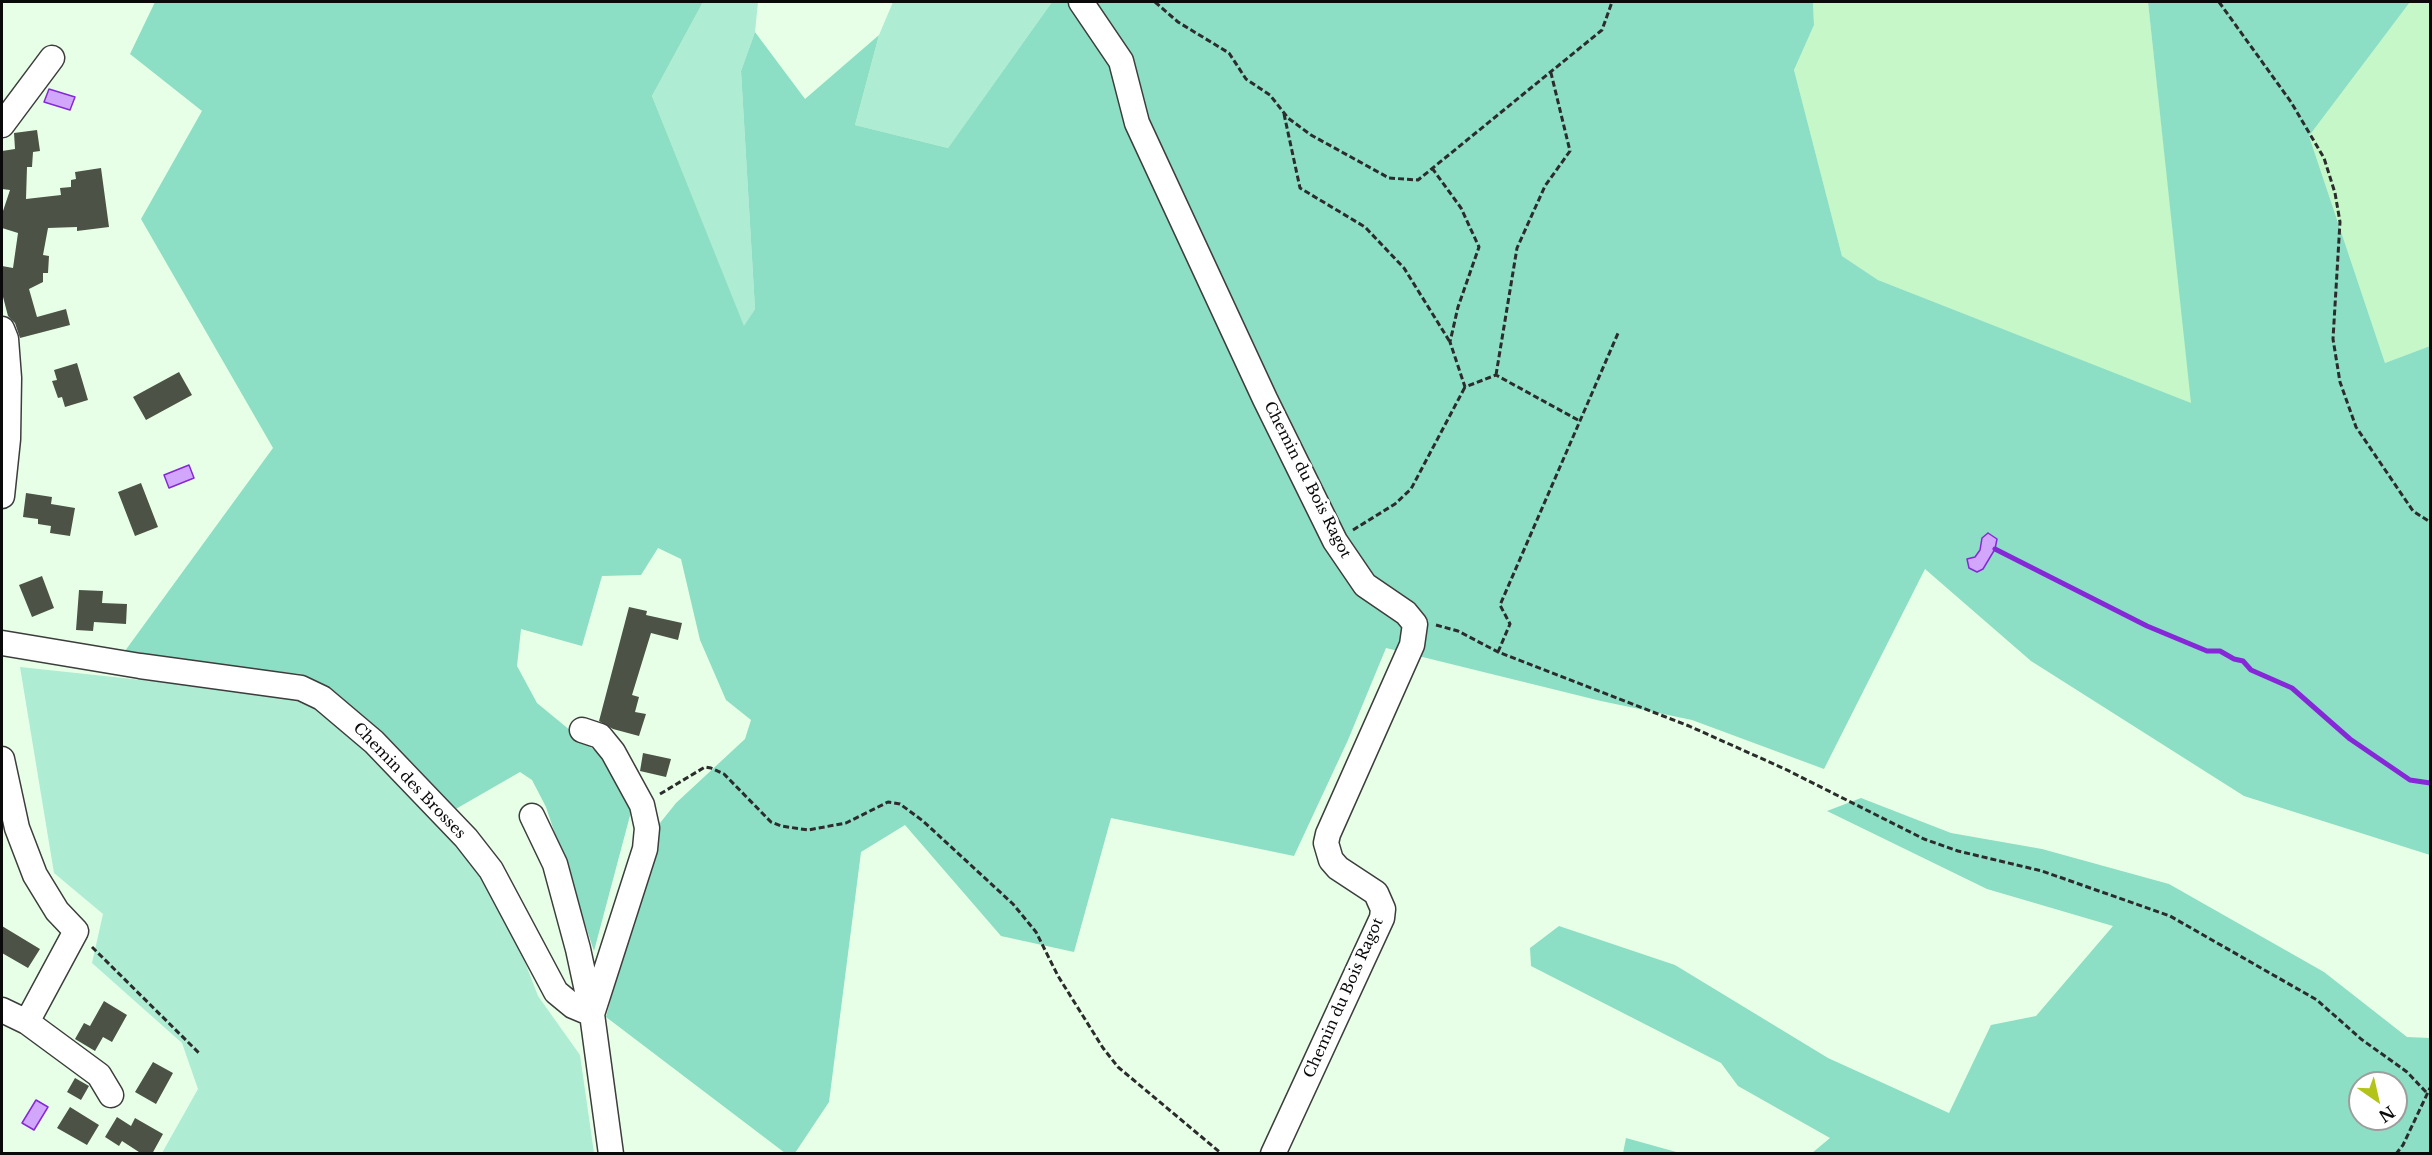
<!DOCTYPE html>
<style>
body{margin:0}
#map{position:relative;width:2432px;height:1155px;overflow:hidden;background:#e8ffe7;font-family:"Libre Baskerville",serif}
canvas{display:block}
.frame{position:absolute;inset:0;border:3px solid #0a0a0a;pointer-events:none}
.north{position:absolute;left:2348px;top:1071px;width:60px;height:60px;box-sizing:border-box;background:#fff;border:2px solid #9d9d9d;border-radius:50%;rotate:146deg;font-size:16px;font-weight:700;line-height:24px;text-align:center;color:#0a0a0a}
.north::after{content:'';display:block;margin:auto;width:21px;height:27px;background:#b4c319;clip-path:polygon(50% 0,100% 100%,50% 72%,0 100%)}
</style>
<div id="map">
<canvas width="2432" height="1155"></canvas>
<div class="frame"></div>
<div class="north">N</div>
</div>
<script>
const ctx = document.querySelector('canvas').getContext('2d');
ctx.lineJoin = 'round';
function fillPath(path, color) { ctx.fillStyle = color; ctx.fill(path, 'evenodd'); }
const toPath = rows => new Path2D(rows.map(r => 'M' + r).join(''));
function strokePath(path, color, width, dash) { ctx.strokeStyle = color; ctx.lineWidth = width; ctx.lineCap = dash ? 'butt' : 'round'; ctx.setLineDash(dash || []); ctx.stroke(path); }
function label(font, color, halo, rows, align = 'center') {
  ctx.font = font + ' "Libre Baskerville",serif'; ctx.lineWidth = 6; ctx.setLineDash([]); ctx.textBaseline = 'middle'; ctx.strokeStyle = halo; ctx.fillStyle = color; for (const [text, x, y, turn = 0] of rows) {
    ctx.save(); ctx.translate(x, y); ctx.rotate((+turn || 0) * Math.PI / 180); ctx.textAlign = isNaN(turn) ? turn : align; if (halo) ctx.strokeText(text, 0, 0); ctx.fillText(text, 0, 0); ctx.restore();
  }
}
fillPath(toPath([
 [1813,2,2148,2,2192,404,1878,280,1842,256,1794,70,1814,25],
 [2410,2,2430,2,2430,346,2385,363,2309,136]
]), '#c5f7c8');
fillPath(toPath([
 [703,2,758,2,755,32,741,71,755,309,744,327,652,96],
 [893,2,1052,2,948,148,855,125,879,35],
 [20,667,273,694,316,706,361,743,477,864,513,931,538,996,580,1055,594,1153,162,1153,198,1089,182,1043,92,963,103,914,54,873]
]), '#aeecd4');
fillPath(toPath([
 [155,2,703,2,652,96,744,326,755,309,741,71,755,32,805,99,879,35,855,125,948,148,1052,2,1813,2,1814,25,1794,70,1842,256,1878,280,2191,403,2148,2,2410,2,2309,136,2385,363,2430,346,2430,855,2244,796,2031,661,1925,569,1824,769,1692,720,1601,701,1386,648,1348,740,1294,856,1111,818,1074,952,1001,936,905,825,861,852,829,1102,795,1153,785,1153,606,1017,656,828,676,803,745,739,751,720,726,700,700,640,681,559,658,548,641,575,602,576,582,646,521,629,517,666,537,703,605,759,632,808,594,951,546,807,532,780,520,772,454,810,354,709,301,674,122,655,273,448,141,219,202,111,130,54],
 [1861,798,1951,833,2042,849,2169,884,2324,972,2407,1037,2430,1038,2430,1153,1812,1153,1830,1138,1738,1086,1721,1063,1531,966,1530,948,1559,926,1675,965,1828,1058,1949,1113,1991,1025,2036,1016,2113,926,1987,889,1827,811],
 [2360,1083,2396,1083,2396,1119,2360,1119],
 [1626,1138,1680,1153,1623,1153]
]), '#8cdec4');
const water = toPath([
 [49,89,75,97,70,110,44,102,49,89],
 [189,465,194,478,169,488,164,475,189,465],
 [1988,533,1997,539,1995,549,1983,569,1977,572,1969,568,1967,559,1975,557,1980,550,1982,538,1988,533],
 [36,1100,48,1107,34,1130,22,1123,36,1100]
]);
fillPath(water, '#d2a7fb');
strokePath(water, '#8628d7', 1.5);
strokePath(toPath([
 [1995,549,2147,626,2207,651,2220,651,2234,659,2243,661,2251,670,2292,688,2350,739,2410,780,2430,783]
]), '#8628d7', 5);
fillPath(toPath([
 [37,130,40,151,33,152,32,167,27,167,26,199,61,195,60,188,71,187,71,180,76,179,75,172,101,168,109,227,77,231,77,227,48,228,43,255,49,256,48,273,43,273,43,282,29,289,37,317,66,309,70,325,20,338,15,323,8,316,2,293,2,266,13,268,18,233,2,228,2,214,10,190,2,189,2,151,15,149,14,133],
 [77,363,88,400,65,407,62,397,58,398,52,381,57,380,54,370],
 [179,372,192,395,146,420,133,397],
 [141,483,158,527,135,536,118,492],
 [26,493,52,497,51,504,75,508,70,536,50,533,51,526,38,524,38,519,23,517],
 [42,576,54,608,32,617,19,585],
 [79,590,103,591,102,603,127,604,126,624,94,622,93,631,76,630],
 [629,607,647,611,646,615,682,623,678,640,651,633,632,695,639,697,635,712,646,714,639,736,613,729,599,721],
 [643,753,671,759,666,777,640,771],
 [2,926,40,949,28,968,2,953],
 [104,1001,127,1015,112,1042,103,1037,95,1051,75,1039,84,1023,90,1026],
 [153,1062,173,1073,156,1104,135,1092],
 [75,1078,89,1086,81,1100,67,1092],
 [70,1107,99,1125,87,1145,57,1128],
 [117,1117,131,1126,135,1118,163,1134,152,1154,142,1154,122,1141,119,1146,105,1137]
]), '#4c5346');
const minor = toPath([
 [1081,2,1121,61,1137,123,1265,399,1335,541,1365,585,1406,613,1415,624,1412,645,1328,834,1326,843,1331,860,1338,868,1376,893,1383,909,1382,918,1273,1154],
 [2,125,52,58],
 [2,329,6,339,9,378,8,439,2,496],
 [2,643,140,666,301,688,322,698,374,742,466,838,491,870,556,992,573,1006,592,1014],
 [582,730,600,736,613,752,642,805,647,828,645,849,593,1011],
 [2,759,17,828,35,875,57,911,76,931,27,1022],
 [532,816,555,864,578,949,592,1014,611,1154],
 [2,1010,27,1022,99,1075,111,1095]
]);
strokePath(minor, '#3d3d3d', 27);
strokePath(toPath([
 [1155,2,1178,22,1229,53,1246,79,1270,95,1288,118,1311,135,1389,178,1418,180,1602,30,1612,2],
 [2219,2,2291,102,2324,158,2335,193,2340,222,2333,339,2340,382,2356,427,2413,511,2430,522],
 [1284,114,1300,188,1365,227,1404,268,1450,342],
 [1432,168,1461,208,1479,247,1458,307,1450,342,1465,387,1496,375,1578,420],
 [1496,375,1517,248,1545,186,1570,151,1551,73],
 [1353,530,1395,504,1411,489,1465,387],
 [1436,625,1458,631,1498,652,1689,726,1785,769,1924,839,1958,851,2042,871,2170,916,2317,1000,2361,1039,2407,1072,2427,1093],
 [1498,652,1510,624,1500,605,1619,331],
 [660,794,705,767,711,768,724,774,771,822,781,826,808,830,846,823,888,802,900,804,923,821,1013,904,1036,932,1058,976,1103,1048,1118,1067,1222,1154],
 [92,947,199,1053],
 [2396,1154,2403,1145,2430,1088]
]), '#2c2c2c', 3, [6, 3]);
strokePath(minor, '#fff', 24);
label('15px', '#0a0a0a', '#fff', [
 ["Chemin du Bois Ragot",1307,480,63],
 ["Chemin des Brosses",409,781,46],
 ["Chemin du Bois Ragot",1344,998,-66]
]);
</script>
